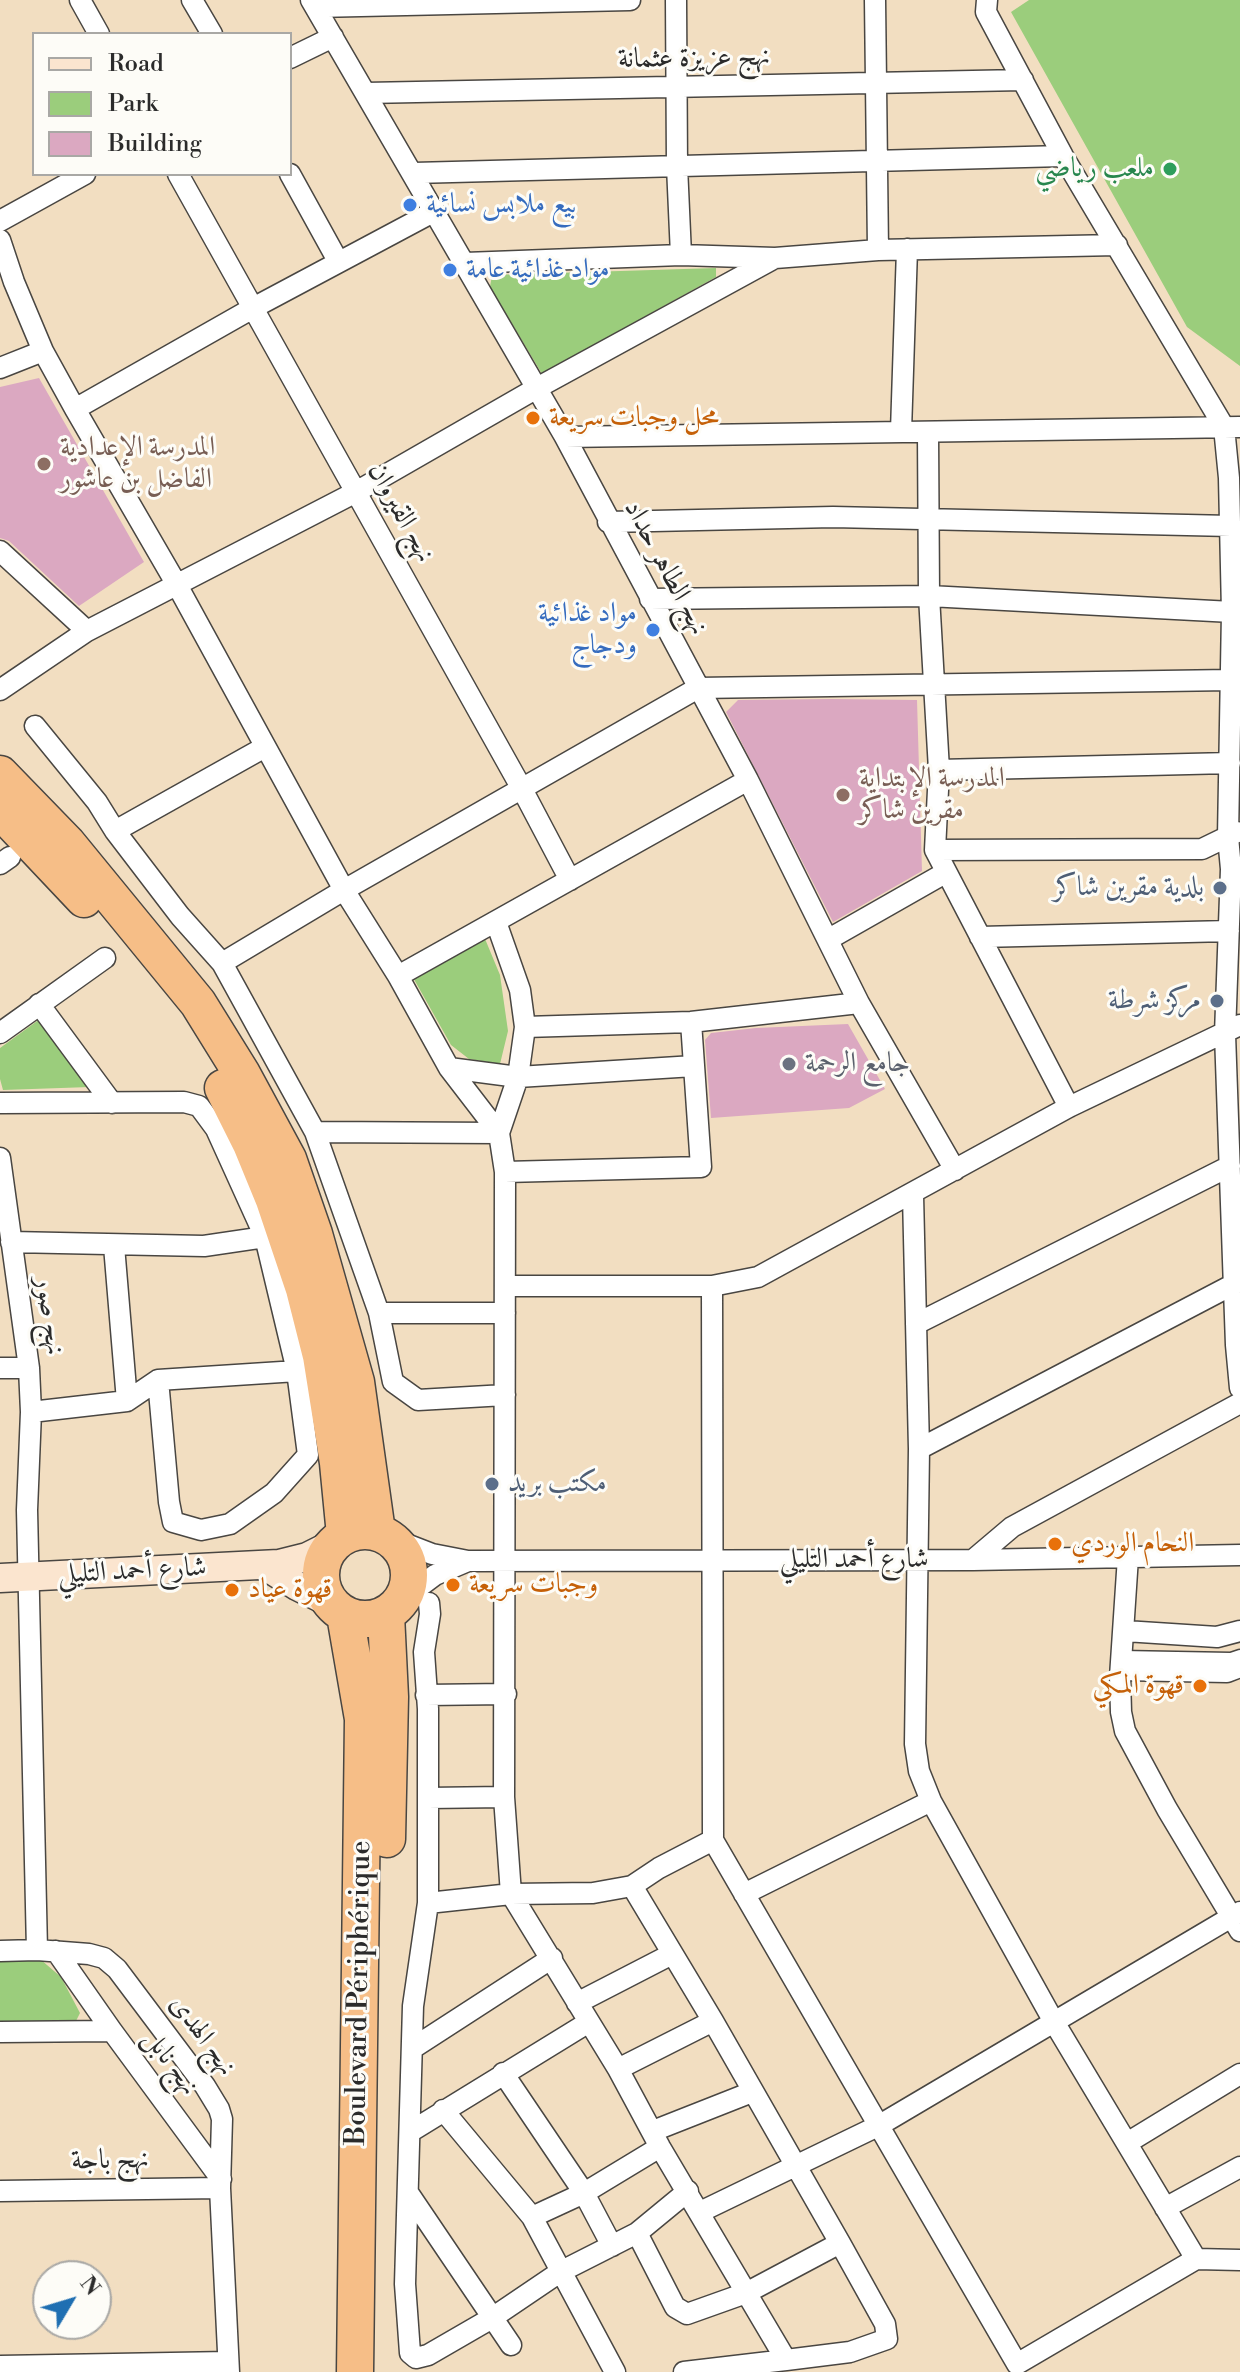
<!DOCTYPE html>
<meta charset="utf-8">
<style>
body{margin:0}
#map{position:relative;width:1240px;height:2372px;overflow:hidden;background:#f2dec1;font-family:"Libre Bodoni",serif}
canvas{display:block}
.legend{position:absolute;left:32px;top:32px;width:260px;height:144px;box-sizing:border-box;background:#fdfcf7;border:2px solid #a9a8a5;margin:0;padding:10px 14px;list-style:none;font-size:24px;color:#2b2b2b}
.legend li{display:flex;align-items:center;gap:16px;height:40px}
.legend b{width:40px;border:2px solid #a9a8a5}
.north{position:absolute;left:32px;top:2260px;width:80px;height:80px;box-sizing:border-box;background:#fdfcf7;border:2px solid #a9a8a5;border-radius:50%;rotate:52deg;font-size:22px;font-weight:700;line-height:32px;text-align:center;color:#2b2b2b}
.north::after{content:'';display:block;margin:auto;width:28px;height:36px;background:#1f6fb2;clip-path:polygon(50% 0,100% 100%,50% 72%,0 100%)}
</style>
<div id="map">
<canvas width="1240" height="2372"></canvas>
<ul class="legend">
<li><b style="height:10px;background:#fbe5cf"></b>Road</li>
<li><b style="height:22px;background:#9bcd7c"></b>Park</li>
<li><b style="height:22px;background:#dba8c1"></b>Building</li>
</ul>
<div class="north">N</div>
</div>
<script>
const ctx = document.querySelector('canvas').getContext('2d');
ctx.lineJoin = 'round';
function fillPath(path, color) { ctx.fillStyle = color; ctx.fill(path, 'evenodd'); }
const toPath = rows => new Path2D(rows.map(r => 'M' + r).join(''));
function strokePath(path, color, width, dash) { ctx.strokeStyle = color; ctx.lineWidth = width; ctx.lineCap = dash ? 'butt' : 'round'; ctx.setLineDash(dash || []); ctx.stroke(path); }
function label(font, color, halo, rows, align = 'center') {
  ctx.font = font + ' "Libre Bodoni",Amiri,serif'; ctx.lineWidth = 6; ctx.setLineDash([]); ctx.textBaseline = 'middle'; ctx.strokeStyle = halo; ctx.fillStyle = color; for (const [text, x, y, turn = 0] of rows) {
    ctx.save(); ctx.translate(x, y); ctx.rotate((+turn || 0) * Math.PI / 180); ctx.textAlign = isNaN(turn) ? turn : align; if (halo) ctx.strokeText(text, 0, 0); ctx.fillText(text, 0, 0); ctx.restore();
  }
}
fillPath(toPath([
 [1029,0,1240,0,1240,366,1187,327,1011,12],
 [716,268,716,277,542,374,490,287,492,275],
 [483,934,500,975,508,1031,500,1064,469,1059,451,1045,411,974],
 [40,1019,90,1087,3,1090,0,1079,0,1048],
 [40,1959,61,1977,80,2013,76,2021,0,2021,0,1960]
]), '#9bcd7c');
fillPath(toPath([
 [39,378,144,562,79,606,9,541,0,538,0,387],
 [832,699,917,700,922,871,833,922,726,712,738,700],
 [848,1024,885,1089,849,1108,711,1118,705,1040,711,1033,756,1028]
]), '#dba8c1');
const lane = toPath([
 [1122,1656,1231,1658,1240,1655]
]);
const street = toPath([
 [80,0,99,34],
 [192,0,212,34],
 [311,0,565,437,748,780,859,1003,955,1170],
 [676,0,677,166,681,255],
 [875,0,878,250],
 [987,0,986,12,1063,156,1224,427,1229,478,1232,612,1228,837,1231,869,1225,1034,1236,1345,1240,1388],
 [316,7,630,0],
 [290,58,333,37],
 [366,93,1023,80],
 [414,173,1063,156],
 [178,174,522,789,570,880],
 [290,174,338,261],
 [0,221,85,174],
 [0,240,14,282,43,351,75,409,177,585,344,890,398,976,449,1068,499,1133],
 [465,263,681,255,775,258,878,250,1117,245],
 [0,368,43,351],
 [75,409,253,308,435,211],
 [901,431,907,249],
 [928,433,929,596,939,770,935,850,1069,1107],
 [565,437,1240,427],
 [608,522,833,517,1231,526],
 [0,551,87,631],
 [650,599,929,596,1232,612],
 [0,690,87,631,356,492,537,388,775,258],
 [35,726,97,802,115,831,180,916,222,963,315,1132,379,1313,393,1382,418,1400,505,1395],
 [939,770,1230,763],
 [115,831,265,747],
 [935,850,1202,849,1237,832],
 [0,864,10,857],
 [496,922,520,990,525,1027],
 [980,937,1229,931],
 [829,939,945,873],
 [222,963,344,890,698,688,1230,680],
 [398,976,748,780],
 [39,1004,112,1103],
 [0,1033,105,958],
 [449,1068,518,1077,694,1066],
 [0,1103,184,1102,199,1106,216,1129,265,1237,297,1371,308,1455,274,1493,230,1524,201,1530,173,1522,169,1502,158,1380,297,1371],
 [315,1132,499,1133],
 [0,1158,29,1368,31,1412,27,1510,37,1950],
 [505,1172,701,1167,691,1022],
 [913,1195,919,1449,915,1744,919,1771,931,1801,1054,2022,1196,2259],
 [11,1242,204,1246,265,1237],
 [114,1246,127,1401],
 [505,1286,712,1286,758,1277,1069,1107,1240,1025],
 [712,1286,713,1840,1017,2364,1196,2259,1240,2260],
 [379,1313,505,1313],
 [916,1324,1230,1166],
 [0,1368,29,1368],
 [31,1412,127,1401,158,1380],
 [919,1449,1234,1284],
 [388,1537,432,1554,468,1561,973,1560,1240,1555],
 [1128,1557,1120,1677,1121,1712,1125,1731,1167,1809,1240,1931],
 [973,1560,1012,1527,1240,1403],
 [403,1599,435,1575,468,1561],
 [429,1603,430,1614,424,1652,428,1709,428,1903,413,2006,405,2284,410,2353,416,2358,428,2355,492,2318,560,2272,637,2233,688,2191],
 [1125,1631,1217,1637,1240,1631],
 [1121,1670,1227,1672,1240,1667],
 [426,1695,506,1694],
 [428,1798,504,1797],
 [632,1886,713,2021,840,2243,885,2324,887,2339,850,2352,786,2360,660,2147,618,2069,511,1894,504,1797,505,1172,499,1133,518,1077,525,1027,691,1022,859,1003],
 [744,1894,931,1801],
 [428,1903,511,1894,593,1893,632,1886,659,1868,713,1840],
 [0,1951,37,1950,89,1954,104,1958,117,1969,205,2086,219,2109,222,2119,220,2188,229,2372],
 [56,1951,112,2031],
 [577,2003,672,1954],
 [0,2032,112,2031,221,2179],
 [413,2048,552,1958],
 [618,2069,713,2021],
 [503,2073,584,2193,612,2246],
 [443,2110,532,2217,615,2372],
 [653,2131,752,2092],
 [410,2132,589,2022],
 [1127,2143,1240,2074],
 [0,2191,220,2188],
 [409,2194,511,2345],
 [1165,2208,1240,2167],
 [700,2212,878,2126,1240,1912],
 [532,2217,584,2193,660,2147],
 [637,2233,675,2307,687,2314,746,2293,840,2243],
 [0,2366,228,2362],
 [684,2372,786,2360]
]);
const secondary = toPath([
 [264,1565,297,1586,331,1603],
 [0,1578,279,1564,307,1557,331,1545]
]);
const highway = toPath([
 [0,774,67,843,198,1003,242,1074,288,1159,314,1234,356,1382,377,1532],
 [0,810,84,899],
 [223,1088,251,1144,274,1200,304,1289,321,1356,338,1463,345,1535],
 '321 1575a44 44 0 1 1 88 0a44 44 0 1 1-88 0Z',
 [345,1615,363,1719,355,2372],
 [386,1615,390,1697,387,1839]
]);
strokePath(lane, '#494642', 13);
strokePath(street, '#494642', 23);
strokePath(secondary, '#494642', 31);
strokePath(highway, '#494642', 39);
strokePath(lane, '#fff', 10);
strokePath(street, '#fff', 20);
strokePath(secondary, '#fbe5cf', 28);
strokePath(highway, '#f6be87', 36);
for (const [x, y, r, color] of [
 [1170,169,8,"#2e9e5b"],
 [410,205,8,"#3f7fe0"],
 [450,270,8,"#3f7fe0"],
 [533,418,8,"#e8710a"],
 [44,464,8,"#8d6e63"],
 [653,630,8,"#3f7fe0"],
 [843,795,8,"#8d6e63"],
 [1220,888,8,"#5c6f8a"],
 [1217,1001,8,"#5c6f8a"],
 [789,1064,8,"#6b7280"],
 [492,1484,8,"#5c6f8a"],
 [1055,1544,8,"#e8710a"],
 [453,1585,8,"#e8710a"],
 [232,1590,8,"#e8710a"],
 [1200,1686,8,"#e8710a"]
]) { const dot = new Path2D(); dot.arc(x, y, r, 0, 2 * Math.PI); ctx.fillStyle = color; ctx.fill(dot); strokePath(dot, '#fdfcf7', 3); }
label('28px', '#2b2b2b', '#fdfcf7', [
 ["نهج عزيزة عثمانة",694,59,-1],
 ["نهج القيروان",400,513,61],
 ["نهج الطاهر حداد",665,568,62],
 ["نهج صور",49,1316,82],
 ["شارع أحمد التليلي",854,1560],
 ["شارع أحمد التليلي",132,1572,-3],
 ["Boulevard Périphérique",360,1993,-89],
 ["نهج الهدى",202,2036,54],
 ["نهج نابل",170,2063,54],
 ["نهج باجة",110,2161,-1]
]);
label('28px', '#27864d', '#fdfcf7', [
 ["ملعب رياضي",1154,169]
], 'right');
label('28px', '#366cbe', '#fdfcf7', [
 ["بيع ملابس نسائية",426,205],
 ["مواد غذائية عامة",466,270],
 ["مواد غذائية",637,614,"right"],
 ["ودجاج",637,646,"right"]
], 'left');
label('28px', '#c56008', '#fdfcf7', [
 ["محل وجبات سريعة",549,418],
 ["النحام الوردي",1071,1544],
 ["وجبات سريعة",469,1585],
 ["قهوة عياد",248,1590],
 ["قهوة المكي",1184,1686,"right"]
], 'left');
label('28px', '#785e54', '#fdfcf7', [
 ["المدرسة الإعدادية",60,448],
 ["الفاضل بن عاشور",60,480],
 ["المدرسة الإبتداية",859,779],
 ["مقرين شاكر",859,811]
], 'left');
label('28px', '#4e5e75', '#fdfcf7', [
 ["بلدية مقرين شاكر",1204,888],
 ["مركز شرطة",1201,1001],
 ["مكتب بريد",508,1484,"left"]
], 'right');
label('28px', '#5b616d', '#fdfcf7', [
 ["جامع الرحمة",805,1064]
], 'left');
</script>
